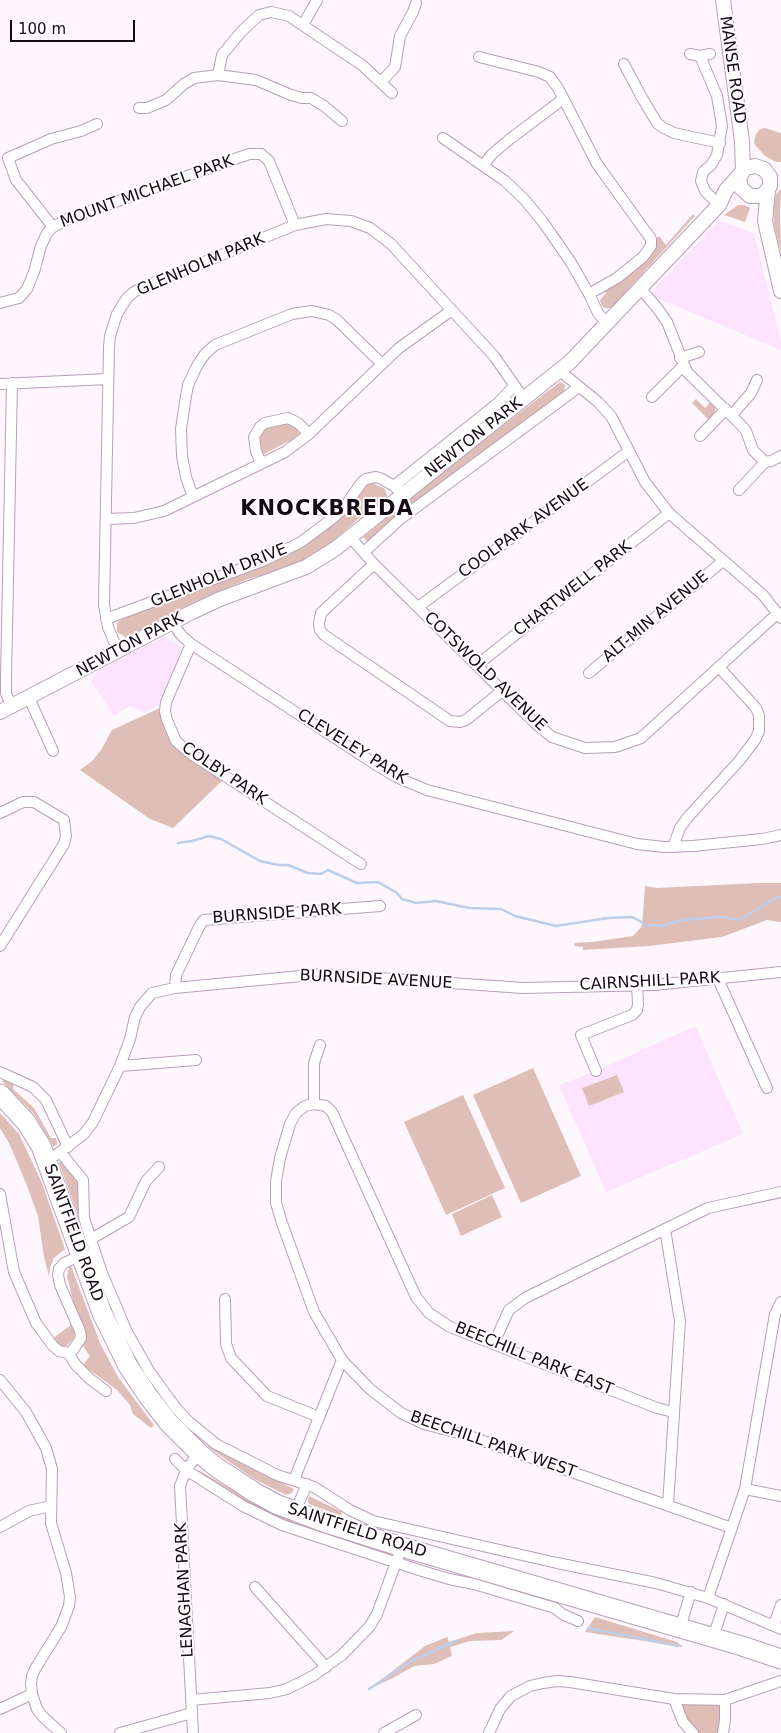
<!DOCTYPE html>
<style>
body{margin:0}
#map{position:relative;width:781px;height:1733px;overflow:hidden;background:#fdf7fd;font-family:"DejaVu Sans",sans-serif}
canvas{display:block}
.scale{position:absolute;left:10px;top:20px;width:125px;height:22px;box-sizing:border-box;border:2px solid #130a13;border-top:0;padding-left:6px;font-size:15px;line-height:18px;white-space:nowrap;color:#130a13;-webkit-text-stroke:4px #fff;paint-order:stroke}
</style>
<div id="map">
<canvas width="781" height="1733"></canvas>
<div class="scale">100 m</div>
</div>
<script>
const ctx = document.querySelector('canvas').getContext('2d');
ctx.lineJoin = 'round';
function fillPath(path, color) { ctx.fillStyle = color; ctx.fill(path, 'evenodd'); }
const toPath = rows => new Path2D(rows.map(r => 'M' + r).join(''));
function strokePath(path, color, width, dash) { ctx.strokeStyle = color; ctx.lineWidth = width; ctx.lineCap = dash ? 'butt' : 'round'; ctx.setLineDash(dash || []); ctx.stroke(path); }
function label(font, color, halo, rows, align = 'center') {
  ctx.font = font + ' "DejaVu Sans",sans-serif'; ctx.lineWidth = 4; ctx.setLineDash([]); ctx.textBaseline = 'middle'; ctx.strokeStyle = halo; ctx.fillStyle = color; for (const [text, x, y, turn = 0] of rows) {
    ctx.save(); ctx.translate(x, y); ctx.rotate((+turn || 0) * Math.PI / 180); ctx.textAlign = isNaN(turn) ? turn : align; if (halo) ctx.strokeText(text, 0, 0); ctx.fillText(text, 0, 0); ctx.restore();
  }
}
fillPath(toPath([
 [719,221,754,233,781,342,781,350,652,296,654,289],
 [165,637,185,650,158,706,144,712,130,706,114,716,91,681,98,671,129,654],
 [695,1026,743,1134,606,1192,559,1085,596,1071]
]), '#fde3fe');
fillPath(toPath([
 [765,128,781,133,781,162,776,162,765,156,755,145,754,142,756,134,760,129],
 [781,189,780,212,781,253,774,224,773,205,776,194],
 [738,205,744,205,750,208,745,222,724,215],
 [693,214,695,216,611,308,605,308,602,306,600,300,606,293,604,291,646,260,657,246,655,240,659,236,666,245],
 [560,382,565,385,564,393,368,542,363,537,467,453],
 [696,399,705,408,710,402,715,408,715,414,710,421,692,403],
 [289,422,296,427,299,434,293,439,264,454,260,449,258,435,266,426],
 [371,483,384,488,387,494,387,499,358,519,333,541,304,561,277,571,248,579,190,604,129,636,125,637,117,632,117,623,121,620,120,618,280,557,367,484],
 [160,708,163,725,172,745,188,758,211,773,224,779,173,828,150,819,80,770,92,761,101,750,112,730],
 [757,883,781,883,781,922,767,920,722,937,649,946,583,950,583,947,574,946,575,943,592,942,633,936,642,926,645,886,657,888],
 [533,1068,581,1176,521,1203,473,1095],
 [617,1075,624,1092,589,1106,582,1088],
 [4,1080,14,1084,13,1089,34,1108,51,1138,56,1138,57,1145,53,1146,34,1114,2,1081],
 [463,1095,505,1188,446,1215,404,1122],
 [0,1113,19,1134,42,1183,65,1249,54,1258,50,1268,49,1276,44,1257,38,1216,26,1183,9,1143,0,1128],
 [61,1161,78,1182,79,1218,59,1163],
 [492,1195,502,1217,461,1236,452,1214],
 [71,1266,100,1343,118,1377,154,1425,151,1428,133,1414,130,1405,117,1390,83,1365,90,1356,83,1346,85,1332,74,1305,67,1276,69,1267],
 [71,1325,75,1331,74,1338,67,1346,60,1346,52,1339],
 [193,1431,215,1448,294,1489,292,1493,286,1495,254,1479,211,1449],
 [198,1470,269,1511,301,1525,380,1552,264,1514,200,1473],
 [309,1496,342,1512,341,1516,309,1504,308,1501],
 [595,1617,677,1642,683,1647,585,1632],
 [514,1631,501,1640,470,1641,450,1647,452,1656,434,1664,414,1666,391,1679,369,1689,425,1646,447,1637,449,1642,477,1633],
 [682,1703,718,1703,720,1708,721,1720,717,1733,697,1733,693,1730,679,1707]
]), '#dfbeb7');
strokePath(toPath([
 [178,843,192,841,209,836,221,839,260,861,278,865,288,865,308,873,321,874,328,870,357,883,378,882,397,893,402,899,416,903,436,901,469,908,501,909,515,916,556,926,608,918,632,917,647,925,661,926,682,920,722,917,739,920,776,898,781,897],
 [588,1628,678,1646],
 [369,1689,413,1660,456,1641]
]), '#bccee9', 2.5);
const street = toPath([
 [303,25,317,0],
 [690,54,700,56,710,54],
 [700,56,717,96,722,126,717,155,711,165,703,172,701,181,705,191,719,205],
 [479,57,539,72,550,77,558,88,597,164,651,239,651,246,643,257,617,278,589,294],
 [624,64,641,96,657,123,662,127,674,133,720,143],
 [381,82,395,67,400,36,413,12,416,3],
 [139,108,147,108,166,100,184,84,194,78,218,75],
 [342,121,324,106,311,98,302,98,291,95,256,80,218,75,222,55,241,32,259,15,271,12,289,16,362,65,392,93],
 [443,138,505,181,524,199,543,222,570,261,589,294,598,313,607,324],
 [484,165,491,155,510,139,563,99],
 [53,227,16,180,8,158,51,139,81,131,97,124],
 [640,288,658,309,667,322,687,372,741,425,746,431,753,450,765,462,771,461,781,456],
 [0,303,19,298,27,289,34,272,41,246,47,233,53,227,68,219,249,154,261,154,269,161,295,225],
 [680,358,699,352],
 [560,371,598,402,611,416,645,482,669,513,763,595,781,618],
 [0,384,108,379],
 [652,397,683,366],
 [732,415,751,393,757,380],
 [700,436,726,409],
 [261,463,256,451,254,437,260,427,265,423,288,418,298,423,309,434],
 [394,486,498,403,514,386],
 [739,490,765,462],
 [193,497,186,477,182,456,181,429,186,396,188,385,198,364,205,354,215,345,292,314,312,311,329,315,337,320,382,364],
 [106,519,134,518,164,511,285,452,309,434,399,348,452,310],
 [350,537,374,564,536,724,552,737,585,748,615,747,641,738,778,613],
 [364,552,399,520,579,387],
 [374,564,321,613,319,624,320,630,324,635,450,721,460,722,466,720,502,691],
 [418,607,629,451],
 [106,619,265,560,301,542,333,518,343,509,362,482,366,479,376,477,382,479,394,486,403,495],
 [172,622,181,635,191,644,378,766,396,777,427,790,637,844,664,847,693,846,762,839,781,835],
 [191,644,166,702,165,711,167,720,176,741,191,754,361,864],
 [118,651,108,627,104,605,109,347,110,336,117,314,127,298,134,292,143,287,295,225,326,219,351,221,370,228,391,244,494,356,524,399],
 [477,665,669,513],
 [589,673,723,561],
 [29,698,53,751],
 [11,706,6,693,6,678,12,383],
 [0,813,23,802,34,802,64,820,66,836,64,844,0,946],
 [673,847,680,828,688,817,739,761,755,740,759,731,759,715,756,708,719,667],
 [718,979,767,1088],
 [175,988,322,974,523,988,654,985,781,972],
 [120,1066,130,1039,135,1017,140,1007,152,993,175,988,176,975,200,925,204,920,380,906],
 [596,1071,581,1035,632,1015,637,1010,638,1004,637,985],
 [0,1072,33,1087,46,1100,68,1147],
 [314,1104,314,1063,320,1045],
 [61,1153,83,1180,84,1218,102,1273,127,1332,149,1371,176,1408,189,1422,216,1444,277,1475,314,1487,350,1510,373,1521,557,1563,656,1583,708,1598,781,1629],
 [56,1155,84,1134,93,1122,120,1066,196,1060],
 [0,1194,14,1272,36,1323,53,1346,59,1351,68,1353,76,1365,90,1379,106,1391],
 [665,1229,680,1321,668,1505],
 [91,1239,129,1217,146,1181,159,1167],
 [225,1299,226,1344,231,1358,267,1396,319,1417],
 [494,1343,509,1310,525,1298,708,1208,781,1192],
 [68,1353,73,1350,81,1338,80,1331,60,1285,58,1275,59,1269,64,1263,80,1256],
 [0,1380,26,1412,46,1448,52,1469,51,1523,66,1573,70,1597,69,1606,61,1627,35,1669,32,1676,31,1684,32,1694,37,1709,43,1717,61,1733],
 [673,1412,657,1408,450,1327,429,1313,416,1297,332,1112,326,1106,314,1104,305,1106,296,1113,290,1124,280,1158,276,1181,276,1203,282,1223,314,1312,342,1360,370,1389,401,1413,424,1424,466,1435,732,1528],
 [175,1459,186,1470,243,1506,282,1525,419,1570,449,1579,474,1584,555,1608,562,1614,578,1621],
 [294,1480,342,1360],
 [745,1489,781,1496],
 [295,1512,307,1484],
 [0,1527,29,1511,51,1506],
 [255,1587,326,1667],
 [708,1598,745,1489,775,1314,781,1302],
 [774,1625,781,1605],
 [680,1628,691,1592],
 [713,1638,724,1604],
 [674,1699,683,1722,693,1733],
 [191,1700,270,1693,287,1689,313,1676,342,1655,370,1626,377,1614,398,1557],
 [0,1709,32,1694],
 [120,1733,192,1713],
 [193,1733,180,1486,186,1470,199,1453],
 [384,1733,416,1715],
 [489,1733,500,1709,511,1696,530,1686,543,1683,557,1681,570,1682,674,1699,725,1700,781,1681],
 [723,1733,725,1720,725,1700]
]);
const secondary = toPath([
 [723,0,742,141,743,171],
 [768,190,765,221,781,291],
 [0,712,190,613,220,599,306,567,335,549,570,362,719,205,726,190,746,168,755,166,764,169,770,177,770,186,764,194,760,196,750,196,741,188,739,179,741,175]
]);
const highway = toPath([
 [0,1094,26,1122,41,1146,102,1313,128,1366,148,1396,169,1423,199,1453,216,1467,254,1492,276,1504,323,1522,402,1547,742,1646,781,1659]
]);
strokePath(street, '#b89fb9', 12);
strokePath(secondary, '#b89fb9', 16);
strokePath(highway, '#b89fb9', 21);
strokePath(street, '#fff', 10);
strokePath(secondary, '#fff', 14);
strokePath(highway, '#fff', 19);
label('16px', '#130a13', '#fff', [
 ["MANSE ROAD",732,70,82],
 ["MOUNT MICHAEL PARK",147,192,-20],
 ["GLENHOLM PARK",201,265,-23],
 ["NEWTON PARK",474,438,-38],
 ["COOLPARK AVENUE",524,529,-36],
 ["GLENHOLM DRIVE",219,576,-22],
 ["CHARTWELL PARK",573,589,-38],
 ["ALT-MIN AVENUE",656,617,-40],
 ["NEWTON PARK",130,645,-28],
 ["COTSWOLD AVENUE",485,672,44],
 ["CLEVELEY PARK",352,747,32],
 ["COLBY PARK",224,774,34],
 ["BURNSIDE PARK",277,914,-4],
 ["BURNSIDE AVENUE",376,980,3],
 ["CAIRNSHILL PARK",650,982,-3],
 ["SAINTFIELD ROAD",73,1233,70],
 ["BEECHILL PARK EAST",534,1359,22],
 ["BEECHILL PARK WEST",493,1445,19],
 ["SAINTFIELD ROAD",357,1531,18],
 ["LENAGHAN PARK",185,1590,-93]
]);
ctx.letterSpacing = '1px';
label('bold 21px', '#130a13', '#fff', [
 ["KNOCKBREDA",327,510]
]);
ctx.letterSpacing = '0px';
</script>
